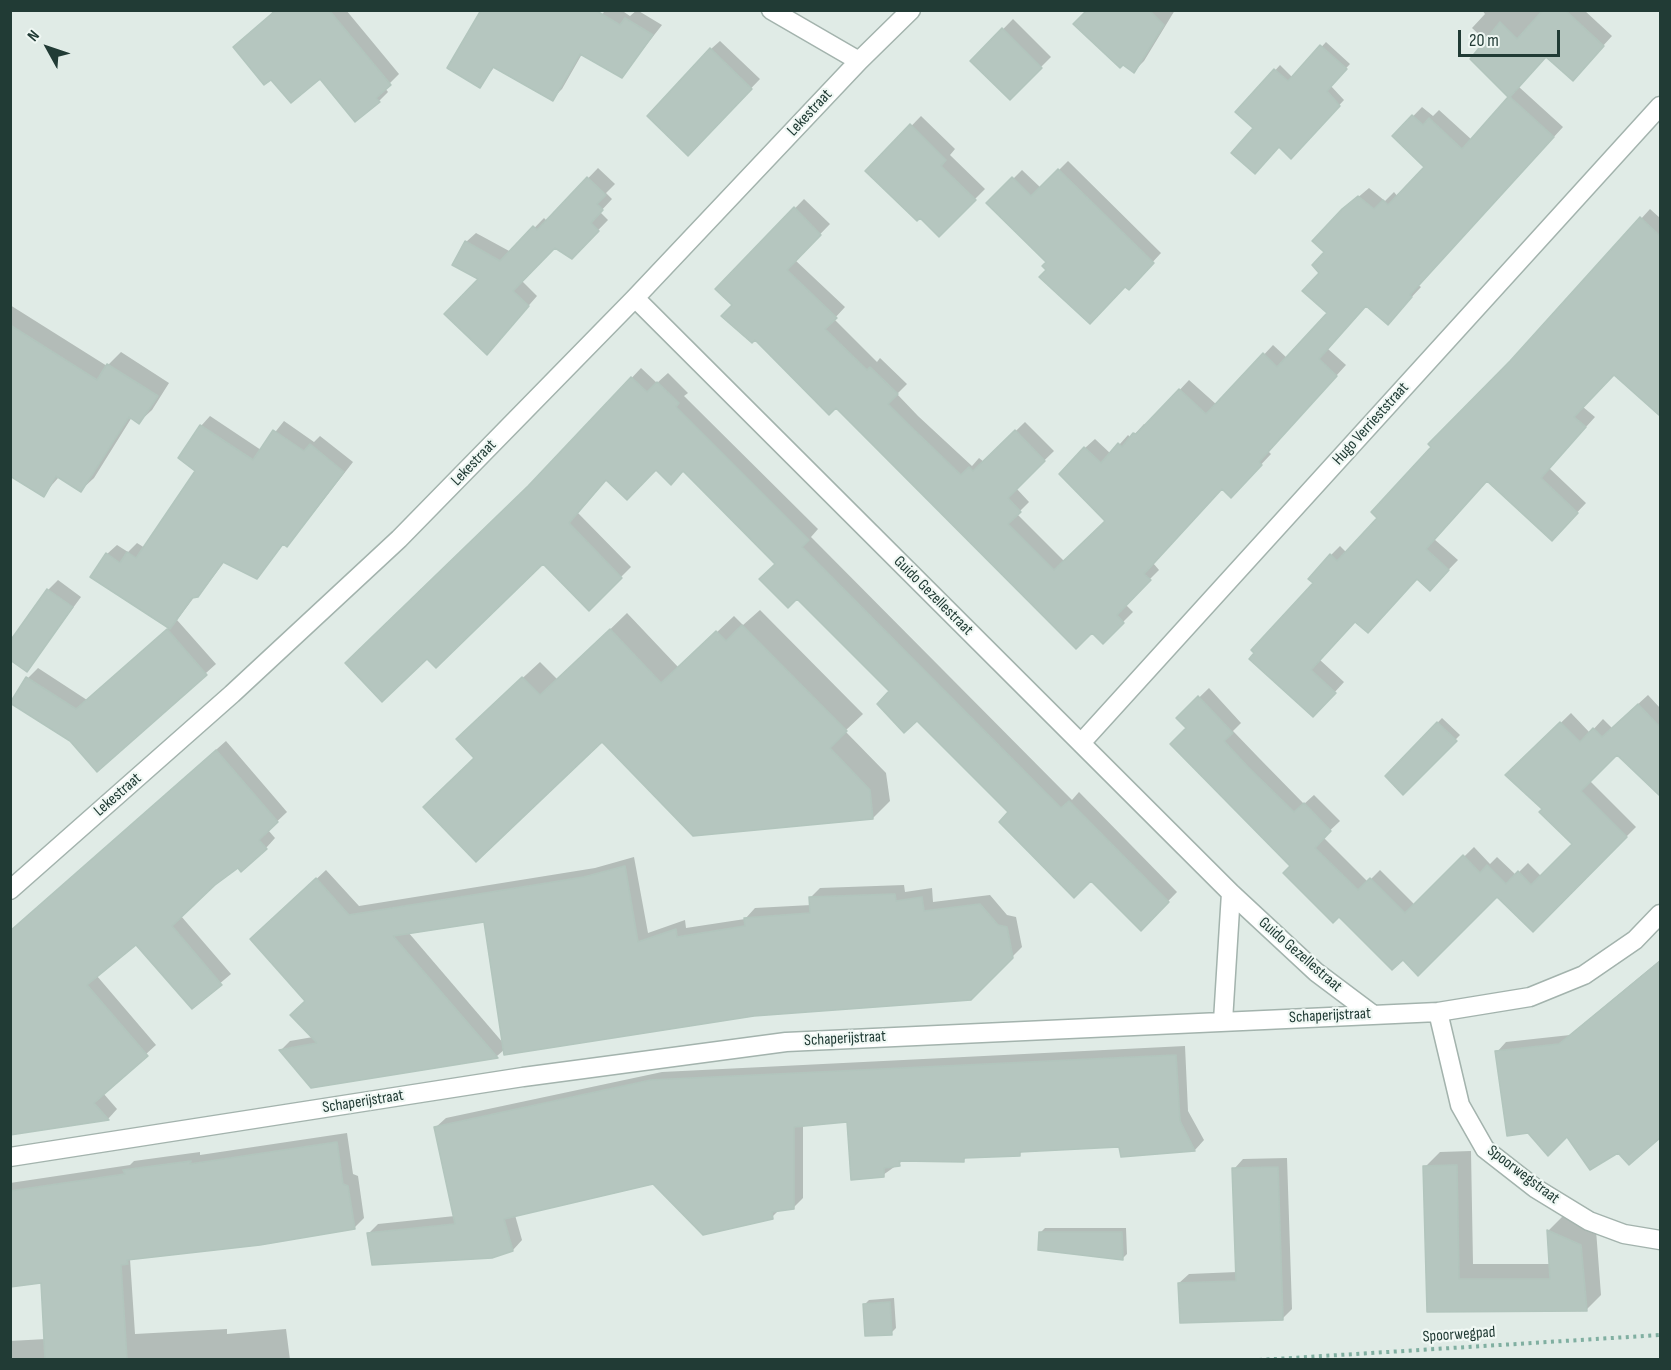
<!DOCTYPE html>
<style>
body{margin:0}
#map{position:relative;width:1671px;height:1370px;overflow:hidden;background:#e0ebe6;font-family:"Sofia Sans Condensed",sans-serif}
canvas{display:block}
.frame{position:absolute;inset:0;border:12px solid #213b35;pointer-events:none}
.north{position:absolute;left:18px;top:18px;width:60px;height:60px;-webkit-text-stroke:4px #f0f8f4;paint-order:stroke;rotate:310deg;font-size:16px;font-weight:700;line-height:24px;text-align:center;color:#213b35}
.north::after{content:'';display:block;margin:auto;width:21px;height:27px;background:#213b35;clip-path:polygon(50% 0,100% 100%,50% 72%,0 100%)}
.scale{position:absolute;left:1458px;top:30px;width:102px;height:27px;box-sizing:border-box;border:3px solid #213b35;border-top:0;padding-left:8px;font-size:18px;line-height:21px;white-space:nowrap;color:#213b35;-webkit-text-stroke:4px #f0f8f4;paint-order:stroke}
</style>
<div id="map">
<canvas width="1671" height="1370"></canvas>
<div class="frame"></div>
<div class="north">N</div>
<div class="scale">20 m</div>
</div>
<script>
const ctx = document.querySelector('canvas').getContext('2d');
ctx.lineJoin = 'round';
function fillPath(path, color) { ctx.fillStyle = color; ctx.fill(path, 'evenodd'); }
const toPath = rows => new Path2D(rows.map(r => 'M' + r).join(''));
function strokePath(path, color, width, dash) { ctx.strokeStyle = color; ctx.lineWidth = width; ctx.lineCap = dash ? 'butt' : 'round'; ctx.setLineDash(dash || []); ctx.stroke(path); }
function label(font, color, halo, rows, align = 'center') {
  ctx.font = font + ' "Sofia Sans Condensed",sans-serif'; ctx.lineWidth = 4.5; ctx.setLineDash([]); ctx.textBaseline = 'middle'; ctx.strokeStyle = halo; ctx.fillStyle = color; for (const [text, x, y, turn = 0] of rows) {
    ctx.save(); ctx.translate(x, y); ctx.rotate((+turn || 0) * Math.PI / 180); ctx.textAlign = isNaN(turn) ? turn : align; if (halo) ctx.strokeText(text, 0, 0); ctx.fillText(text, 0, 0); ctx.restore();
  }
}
fillPath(toPath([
 [269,10,346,10,399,74,385,88,388,92,379,101],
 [606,10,621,10,630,16,637,10,662,25,622,76,582,54,562,89,552,99,495,66,480,86,449,68,601,15],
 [1113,10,1175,10,1144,61,1134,71],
 [1482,10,1584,10,1612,36,1582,69,1547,55,1519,87,1563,127,1418,285,1421,287,1397,313,1367,304,1328,349,1346,365,1268,451,1271,454,1241,486,1223,488,1153,563,1159,570,1125,604,1133,612,1103,642,717,289,804,199,830,224,795,260,845,307,834,319,877,362,880,358,907,384,897,394,918,416,972,466,979,458,984,462,1025,422,1054,451,1016,488,1029,502,1017,514,1065,562,1107,521,1085,448,1095,439,1111,454,1128,435,1131,438,1144,424,1146,426,1189,380,1217,405,1273,345,1287,358,1329,313,1322,273,1343,210,1369,188,1385,201,1394,192,1398,197,1426,167,1394,136,1422,107,1433,116,1439,110,1472,140,1510,97,1472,58,1486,41,1472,28,1485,14],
 [1013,19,1051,57,1010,98,972,61],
 [720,41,760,79,688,154,711,49],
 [1326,42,1350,64,1330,85,1344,100,1291,157,1238,112,1280,65,1293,78],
 [921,116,955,149,950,155,985,189,939,235,868,171],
 [1068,161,1161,253,1137,279,1125,285,1048,270,1048,262,989,203,1022,170,1041,188],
 [598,168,615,184,606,193,612,199,600,212,608,220,572,257,555,246,521,280,537,296,496,343,480,278,466,242,476,233,511,252,544,218,547,221],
 [1650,209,1660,218,1660,371,1638,395,1614,373,1583,407,1595,417,1549,468,1586,503,1552,539,1488,480,1434,539,1458,560,1430,589,1417,577,1356,620,1320,660,1344,682,1322,706,1251,659,1315,583,1331,555,1340,546,1347,553,1511,362],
 [10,305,107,366,121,352,169,383,152,410,139,422,132,417,94,478,81,490,59,477,43,495,10,446],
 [641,368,657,383,668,373,688,393,684,396,818,529,811,537,1072,800,1079,792,1177,892,1141,929,1091,879,1010,812,891,691,777,563,684,469,656,468,607,479,578,513,631,567,589,609,533,484],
 [210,416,261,450,284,421,314,442,320,436,353,462,296,535,286,545,284,543,257,577,225,561,207,585,195,596,177,620,216,664,98,770,28,678,38,668,87,700,170,627,107,554,117,545,128,552,137,543,145,548,197,470,201,426],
 [58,580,81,597,27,670,48,590],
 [760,610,863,714,845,731,886,773,890,801,873,818,602,740,476,757,474,723,540,662,558,680,627,613,679,668,734,616,743,625],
 [1209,688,1241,723,1233,731,1258,757,1304,804,1314,795,1340,821,1323,837,1368,882,1380,870,1415,905,1474,847,1490,864,1497,857,1516,875,1528,863,1542,877,1574,844,1544,809,1507,775,1571,713,1590,733,1603,719,1612,728,1648,695,1660,708,1660,794,1618,753,1590,781,1636,827,1533,930,1497,895,1403,958,1293,866,1178,718],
 [1442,718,1460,735,1403,793,1387,776],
 [226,741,287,812,268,830,275,838,266,848,214,884,181,916,231,974,192,1007,136,942,97,976,156,1045,103,1093,117,1109,108,1119,10,1134,10,932],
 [634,857,648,933,685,920,686,928,745,919,755,908,811,905,810,898,820,888,904,885,905,892,932,888,933,902,990,895,1007,915,1016,917,1022,947,970,999,754,1015,505,1049,497,1056,311,1086,281,1050,290,1041,313,1037,307,1001,262,930,326,870,359,906,595,868],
 [486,920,504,1044,408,932],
 [1660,960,1660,1138,1629,1163,1619,1151,1567,1135,1497,1052,1506,1042,1570,1035],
 [1185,1046,1188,1111,1204,1140,1195,1150,1122,1155,1120,1146,1023,1151,1019,1154,967,1156,964,1160,904,1160,883,1175,848,1121,803,1125,803,1198,793,1208,780,1209,772,1217,653,1182,515,1215,522,1240,513,1250,369,1233,378,1224,455,1216,436,1127,446,1118,662,1072],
 [347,1133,353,1174,358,1176,364,1218,354,1228,130,1259,135,1334,227,1329,227,1334,286,1329,290,1360,10,1360,10,1341,46,1339,43,1282,10,1286,10,1183,130,1165,134,1161,200,1152,200,1155],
 [1471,1151,1473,1264,1551,1264,1548,1231,1563,1216,1596,1230,1601,1295,1586,1310,1428,1310,1425,1167,1440,1152],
 [1287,1158,1292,1309,1282,1319,1179,1283,1189,1274,1237,1272,1234,1169,1243,1159],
 [1045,1228,1126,1228,1127,1254,1123,1258,1041,1232],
 [894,1298,896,1328,891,1333,865,1304,869,1300]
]), '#0003');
const building = toPath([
 [276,10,329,10,391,85,376,98,380,102,355,122,320,79,291,103,271,80,264,85,233,47,276,10],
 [481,10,595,10,620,25,625,18,653,35,622,78,580,54,553,101,493,67,480,88,447,68,481,10],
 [1087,10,1149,10,1164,25,1134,73,1123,65,1120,68,1073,24,1087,10],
 [1543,10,1565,10,1604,46,1573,81,1546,57,1510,97,1554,137,1410,295,1412,297,1388,325,1366,306,1319,359,1337,376,1259,462,1262,465,1231,498,1222,489,1144,574,1151,580,1117,615,1124,623,1103,644,1092,633,1076,649,836,408,829,415,755,340,752,343,721,316,732,305,715,289,794,207,821,235,787,270,837,318,825,329,867,370,870,367,898,394,888,404,909,425,961,475,969,467,973,471,1015,430,1045,461,1008,498,1021,512,1008,524,1054,570,1105,521,1059,474,1084,447,1101,463,1118,443,1122,447,1133,433,1136,434,1179,389,1206,414,1263,353,1277,367,1327,313,1302,291,1319,273,1312,265,1324,252,1312,241,1342,209,1358,196,1374,209,1383,200,1388,205,1424,167,1392,136,1412,115,1423,125,1429,118,1462,149,1508,97,1470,59,1500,22,1517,39,1543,10],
 [1002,28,1042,68,1010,100,970,61,1002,28],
 [1320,45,1347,69,1327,91,1340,106,1291,159,1279,147,1255,174,1231,153,1253,128,1235,112,1274,69,1288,81,1320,45],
 [710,48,752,89,688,156,647,116,710,48],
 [910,124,946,160,941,166,976,200,939,237,920,218,917,221,865,171,910,124],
 [1058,169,1154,263,1129,290,1125,287,1090,324,1039,277,1046,270,1042,266,1046,262,986,203,1012,177,1031,196,1058,169],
 [587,177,606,195,597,204,603,210,591,223,599,231,572,259,555,248,513,291,529,306,487,355,444,314,478,279,452,265,465,241,500,261,533,226,537,230,587,177],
 [1640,217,1660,236,1660,416,1614,375,1574,417,1586,427,1541,478,1578,513,1552,541,1487,481,1426,549,1449,570,1430,591,1417,579,1368,633,1355,622,1311,670,1336,693,1313,717,1249,659,1254,653,1251,650,1313,583,1308,579,1330,554,1337,561,1377,518,1371,512,1431,447,1428,444,1510,361,1640,217],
 [10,325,97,380,107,364,158,396,139,424,129,417,81,492,56,476,44,497,10,476,10,325],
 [631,377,647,392,657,382,679,403,676,407,809,540,802,547,1061,808,1069,801,1169,902,1141,931,1091,881,1074,898,999,822,1008,812,917,721,904,733,877,704,889,691,797,599,788,608,759,579,775,564,683,471,671,485,656,470,627,500,606,480,569,523,622,578,589,611,543,564,436,668,427,659,382,702,345,663,528,486,631,377],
 [200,425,253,460,273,430,304,451,310,444,344,472,287,547,283,544,257,579,223,562,198,597,192,598,170,629,90,577,106,553,120,563,127,552,136,558,195,471,178,458,200,425],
 [47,589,73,607,27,672,10,660,10,641,47,589],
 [742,625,847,731,830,748,870,790,873,819,693,836,602,742,476,862,423,807,474,758,456,739,522,677,540,695,610,629,661,683,716,631,726,641,742,625],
 [167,629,207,675,97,772,70,741,10,703,26,677,76,709,167,629],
 [1198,696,1233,733,1224,741,1248,767,1294,812,1304,803,1331,831,1315,848,1358,890,1370,878,1405,913,1463,855,1480,873,1487,865,1506,884,1518,871,1531,885,1572,844,1539,812,1542,809,1505,775,1560,722,1580,742,1593,728,1602,737,1638,704,1660,727,1660,796,1617,755,1581,791,1627,837,1533,932,1497,897,1418,976,1403,960,1392,970,1339,917,1333,923,1283,873,1290,866,1170,744,1186,728,1176,718,1198,696],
 [1437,722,1457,741,1403,795,1385,776,1437,722],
 [216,750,278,822,259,840,267,849,241,872,238,868,215,885,172,926,222,985,192,1009,136,945,87,985,148,1056,94,1103,109,1120,10,1135,10,931,216,750],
 [625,866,638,942,676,929,677,937,745,926,744,918,810,913,809,897,895,894,896,901,922,897,924,911,980,904,998,925,1007,927,1013,958,971,1000,754,1016,504,1055,484,922,393,936,498,1058,311,1088,279,1050,317,1043,290,1015,305,1001,250,939,316,878,349,915,584,877,625,866],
 [1660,961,1660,1138,1629,1165,1618,1153,1590,1170,1567,1137,1548,1156,1528,1133,1507,1136,1495,1051,1559,1044,1660,961],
 [1176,1055,1180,1121,1195,1151,1121,1157,1119,1147,1020,1152,1020,1156,964,1158,964,1162,899,1161,900,1166,884,1168,884,1177,851,1180,847,1122,794,1127,794,1209,772,1212,773,1219,703,1235,653,1184,504,1219,513,1251,492,1258,372,1265,367,1233,455,1224,434,1127,651,1080,1176,1055],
 [337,1142,343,1184,348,1186,355,1229,260,1245,127,1260,128,1264,121,1265,127,1359,45,1359,41,1283,10,1287,10,1191,125,1174,123,1170,191,1161,190,1164,337,1142],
 [1457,1165,1459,1279,1550,1279,1547,1230,1581,1245,1587,1311,1427,1312,1423,1166,1457,1165],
 [1278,1167,1283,1320,1180,1323,1178,1283,1236,1281,1232,1168,1278,1167],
 [1039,1232,1122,1232,1123,1260,1038,1250,1039,1232],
 [890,1302,892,1335,865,1336,863,1304,890,1302]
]);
fillPath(building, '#b5c6bf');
strokePath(building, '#b2c5bd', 1.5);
const minor = toPath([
 [771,10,859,61],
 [635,298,1231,893,1316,972,1372,1014],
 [1081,743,1660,106],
 [10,890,232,694,399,539,635,298,859,61,911,10],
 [1438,1012,1460,1105,1485,1149,1535,1188,1589,1221,1624,1234,1660,1240],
 [1223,1021,1231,893],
 [10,1157,523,1077,786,1042,1438,1012,1530,997,1584,975,1635,940,1660,914]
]);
strokePath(minor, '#a3b3ad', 21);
strokePath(toPath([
 [1259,1360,1660,1335]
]), '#80afa1', 4, [3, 4.5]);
strokePath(minor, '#fff', 18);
label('16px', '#213b35', '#f0f8f4', [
 ["Lekestraat",810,113,-47],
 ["Hugo Verrieststraat",1371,424,-48],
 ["Lekestraat",474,463,-46],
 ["Guido Gezellestraat",933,596,45],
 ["Lekestraat",118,795,-41],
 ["Guido Gezellestraat",1300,955,41],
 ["Schaperijstraat",1330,1016,-3],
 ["Schaperijstraat",845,1039,-3],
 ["Schaperijstraat",363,1102,-9],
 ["Spoorwegstraat",1523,1175,37],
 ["Spoorwegpad",1459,1335,-4]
]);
</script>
